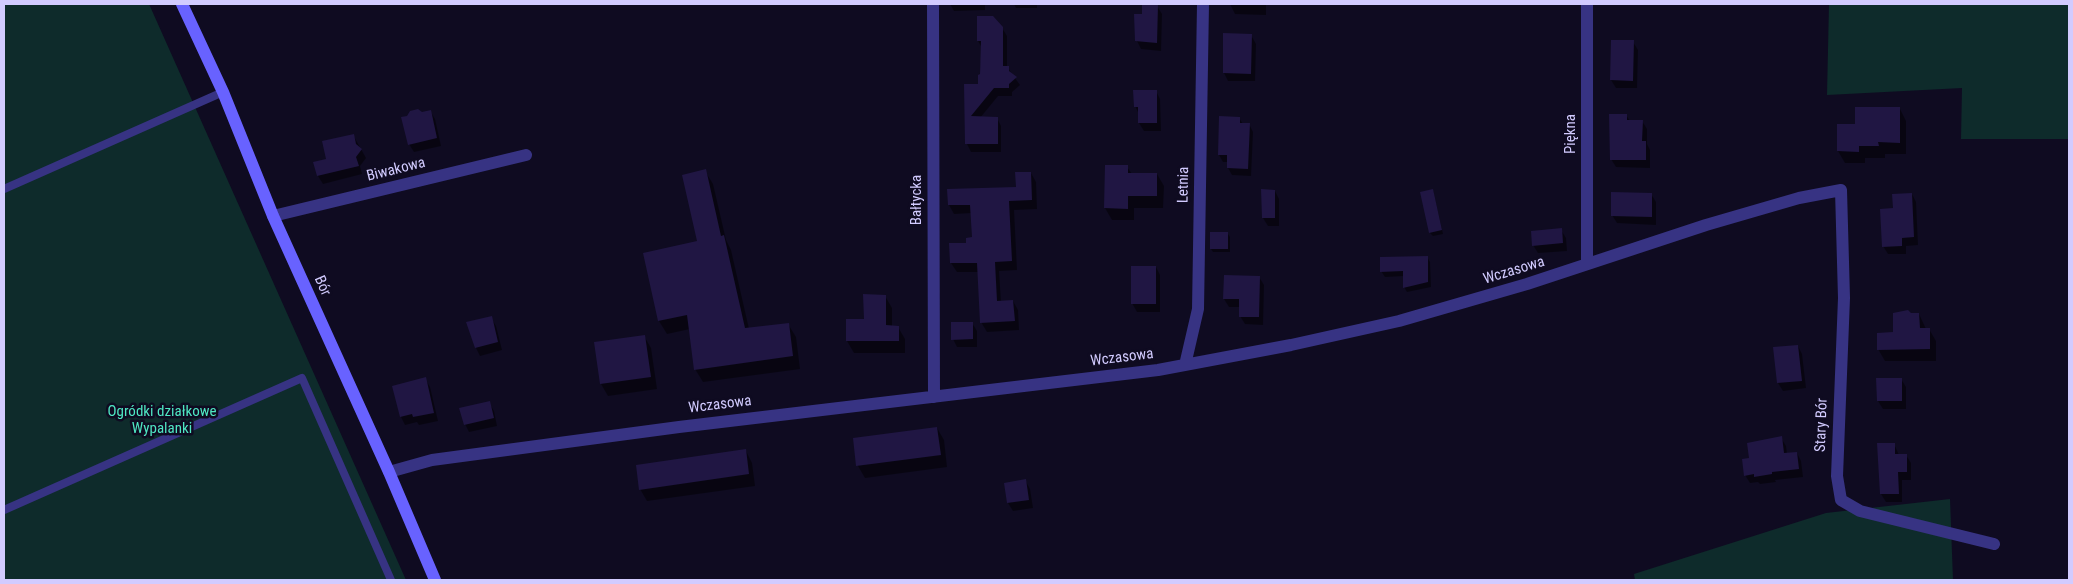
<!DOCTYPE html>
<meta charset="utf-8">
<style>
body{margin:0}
#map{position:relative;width:2073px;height:584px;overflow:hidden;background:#0f0b21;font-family:"Roboto Condensed",sans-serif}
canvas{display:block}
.frame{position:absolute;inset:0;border:5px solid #d2cbff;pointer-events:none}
</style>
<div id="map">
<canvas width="2073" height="584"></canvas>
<div class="frame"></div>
</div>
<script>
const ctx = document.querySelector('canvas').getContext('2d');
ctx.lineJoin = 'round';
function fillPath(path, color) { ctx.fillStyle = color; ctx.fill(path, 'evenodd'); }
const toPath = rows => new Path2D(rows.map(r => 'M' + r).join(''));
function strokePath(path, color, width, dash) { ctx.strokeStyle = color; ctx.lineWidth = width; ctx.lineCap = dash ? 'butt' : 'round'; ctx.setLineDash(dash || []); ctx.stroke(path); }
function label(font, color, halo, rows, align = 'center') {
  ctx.font = font + ' "Roboto Condensed",sans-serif'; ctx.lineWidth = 5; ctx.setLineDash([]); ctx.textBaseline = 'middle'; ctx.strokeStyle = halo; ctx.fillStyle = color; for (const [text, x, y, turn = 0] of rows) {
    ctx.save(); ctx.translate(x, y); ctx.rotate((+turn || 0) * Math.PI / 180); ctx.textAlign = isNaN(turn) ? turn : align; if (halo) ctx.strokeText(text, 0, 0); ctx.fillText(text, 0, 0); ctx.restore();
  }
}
fillPath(toPath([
 [4,4,149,4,406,580,4,580],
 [1829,4,2069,4,2069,139,1961,139,1962,88,1827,95],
 [1950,499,1953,580,1635,580,1634,574,1826,513]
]), '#0e2b2b');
fillPath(toPath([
 [950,4,985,4,985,10,954,11],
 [1014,4,1037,4,1037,8,1016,8],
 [1230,4,1266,4,1266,15,1235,14],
 [1157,6,1162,14,1161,51,1141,49,1137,41,1143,15],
 [1002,28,1007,36,1007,67,1020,85,1012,92,1012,96,998,96,980,118,997,118,1001,126,1001,152,971,152,967,144,966,85,979,85,982,48,978,41],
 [1251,35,1256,44,1255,81,1228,81,1224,73],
 [1633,42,1638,50,1637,88,1616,88,1611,80],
 [1156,91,1160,99,1161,131,1144,131,1139,123,1139,114,1135,106],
 [1900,109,1906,121,1906,154,1885,154,1885,158,1865,158,1865,163,1845,163,1838,151,1838,125,1856,125],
 [430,111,435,119,441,146,414,152,409,144,422,113],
 [1626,115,1630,121,1642,121,1647,129,1647,144,1650,150,1650,168,1616,167,1611,159],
 [1239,118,1243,124,1249,124,1253,132,1251,176,1232,175,1228,168,1228,162,1223,162,1219,155],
 [353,135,366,158,360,166,362,174,323,184,318,176,315,163,328,160],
 [1106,167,1127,167,1132,174,1157,174,1164,186,1163,208,1134,208,1134,220,1112,220,1105,208],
 [705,171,713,184,726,240,731,250,749,329,788,324,796,337,800,369,703,382,695,369,690,329,667,334,659,321,644,254,699,242],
 [1031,173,1036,182,1037,209,1014,210,1017,270,999,271,1001,302,1013,301,1018,310,1019,330,987,332,981,322,978,272,957,272,951,263,951,244,967,244,973,238,972,213,954,214,949,205,1017,188],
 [1433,190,1443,234,1433,236,1430,233],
 [1275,191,1279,199,1279,226,1268,226,1263,218],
 [1651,194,1656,202,1656,225,1617,223,1612,215],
 [1912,194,1916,202,1918,245,1906,246,1906,254,1888,254,1883,246],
 [1561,230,1566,238,1567,251,1538,253,1533,245],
 [1228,234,1230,237,1230,252,1213,252,1211,249],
 [1427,257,1430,262,1431,287,1407,292,1404,287,1404,276,1385,277,1381,271],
 [1156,267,1160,275,1160,312,1137,312,1132,303],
 [1259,277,1264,285,1263,325,1245,324,1240,316,1240,307,1229,307,1224,299],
 [885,296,892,308,892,327,898,327,905,339,905,353,854,353,847,341],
 [1911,314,1919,314,1926,329,1929,329,1936,341,1936,361,1885,361,1878,349],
 [491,318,496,326,502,350,480,356,476,348],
 [972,323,977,331,977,347,957,347,953,339],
 [644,336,651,348,657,389,608,396,601,384],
 [1798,346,1802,354,1806,388,1783,391,1778,383],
 [425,379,430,387,438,421,419,425,417,422,405,425,401,417],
 [1901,379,1906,387,1906,409,1883,409,1878,401],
 [489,403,494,411,497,426,469,432,465,424],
 [937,428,944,440,947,467,865,478,858,466,854,440],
 [1781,438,1786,446,1787,454,1797,453,1801,461,1803,477,1775,480,1776,482,1760,484,1758,482,1750,483,1745,475,1751,459],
 [1894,444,1899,455,1906,455,1911,463,1911,480,1902,480,1902,502,1886,502,1881,494],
 [746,451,752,463,755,486,647,501,640,489],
 [1025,480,1030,489,1033,508,1013,511,1008,503]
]), '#0007');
fillPath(toPath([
 [1142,5,1158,5,1157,43,1135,41,1134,14,1142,14],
 [977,16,993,16,1003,27,1003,66,1009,66,1009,71,1017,77,1009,84,1009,88,994,88,971,116,998,117,998,144,965,144,964,84,978,84,978,75,980,74,981,41,977,41],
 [1223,33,1252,34,1251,74,1223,73],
 [1611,40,1634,40,1633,81,1610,80],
 [1133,90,1157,90,1157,123,1138,123,1138,107,1134,107],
 [1855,107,1900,107,1900,143,1878,142,1879,146,1859,146,1859,152,1837,151,1837,124,1855,124],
 [418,109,422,112,431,110,437,138,408,145,401,117,407,116,410,111],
 [1609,114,1627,114,1627,120,1643,120,1642,141,1646,141,1646,160,1610,160],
 [1219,116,1240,117,1240,123,1250,123,1248,169,1227,168,1227,155,1218,155],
 [354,134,356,144,362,149,356,157,359,166,317,176,313,162,326,159,322,141],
 [1105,165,1128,165,1128,173,1157,173,1157,196,1128,196,1128,209,1104,208],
 [706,169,721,236,724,235,745,328,789,323,793,356,694,370,687,315,658,321,643,253,697,241,682,175],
 [1015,172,1031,172,1032,200,1009,201,1012,261,995,262,997,301,1013,300,1015,321,980,323,977,263,950,263,949,243,966,243,966,238,972,237,970,205,948,205,947,189,1016,187],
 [1261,189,1275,190,1275,218,1262,218],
 [1433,189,1442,230,1429,233,1420,192],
 [1611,192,1652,193,1652,217,1611,216],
 [1912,193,1914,237,1902,238,1902,246,1882,247,1880,209,1893,208,1892,194],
 [1562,228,1563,243,1532,246,1531,231],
 [1210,232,1228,232,1228,249,1210,249],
 [1428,256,1428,282,1403,288,1403,271,1380,272,1380,257],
 [1131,266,1156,266,1156,304,1131,304],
 [1224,275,1260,276,1259,317,1239,317,1239,299,1223,299],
 [863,294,886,295,886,325,899,326,899,341,846,341,846,319,864,319],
 [1908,310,1911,313,1919,313,1920,328,1930,328,1930,349,1877,350,1877,333,1893,332,1893,313],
 [492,316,498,342,475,348,466,322],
 [951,322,973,322,973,339,951,340],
 [645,335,651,377,600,384,594,342],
 [1798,345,1802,381,1777,383,1773,347],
 [426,377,434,413,413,417,412,414,400,417,392,386],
 [1876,378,1902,378,1902,401,1877,401],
 [490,401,494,418,464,425,459,408],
 [937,427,941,455,856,466,853,438],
 [1782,436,1784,453,1797,452,1799,469,1772,472,1772,474,1754,477,1754,474,1744,476,1742,459,1749,458,1747,443],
 [1877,443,1895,443,1895,454,1907,454,1907,472,1898,472,1899,494,1880,494],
 [746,449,749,474,639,490,636,465],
 [1026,479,1029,500,1007,503,1004,483]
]), '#201643');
strokePath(toPath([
 [4,189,223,92],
 [4,510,302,378,391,580]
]), '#373383', 8);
strokePath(toPath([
 [933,4,934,397],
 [1587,4,1587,264],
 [273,216,526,155],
 [1185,365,1198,309,1203,4],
 [389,472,432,460,679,427,1158,370,1291,345,1399,321,1527,284,1706,225,1799,198,1841,190,1844,298,1837,476,1841,500,1860,511,1994,544]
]), '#373383', 12);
strokePath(toPath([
 [182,4,223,92,273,216,389,472,435,580]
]), '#6862ff', 12);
label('15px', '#d2cbff', '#0f0b21', [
 ["Piękna",1571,134,-90],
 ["Biwakowa",396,170,-14],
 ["Letnia",1184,185,-89],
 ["Bałtycka",917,200,-90],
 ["Wczasowa",1514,271,-17],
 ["Bór",322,286,66],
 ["Wczasowa",1122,358,-7],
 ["Wczasowa",720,405,-7],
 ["Stary Bór",1822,425,-88]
]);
label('15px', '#4fe7c3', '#0f0b21', [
 ["Ogródki działkowe",162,412],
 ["Wypalanki",162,429]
]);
</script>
